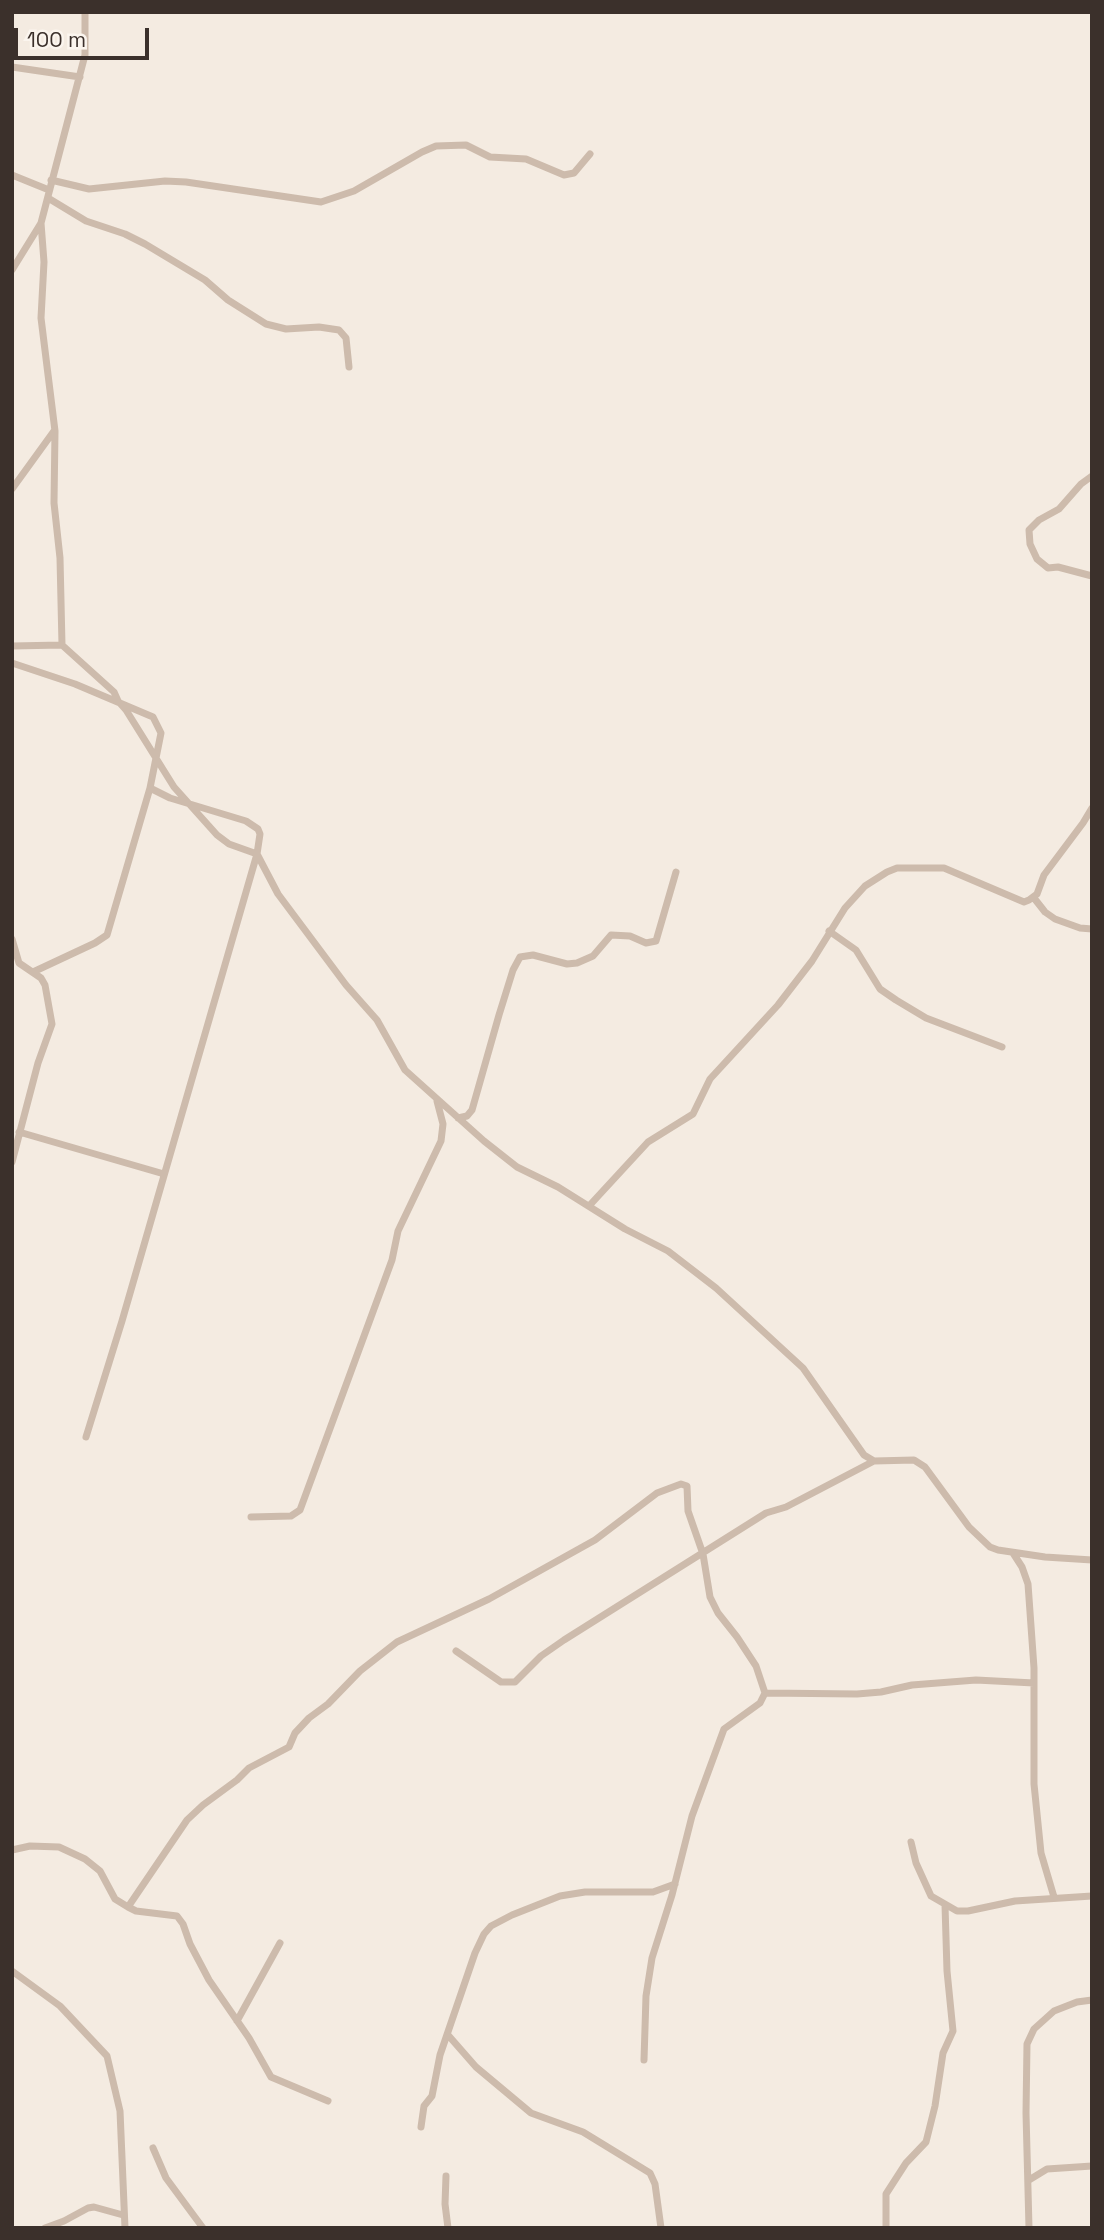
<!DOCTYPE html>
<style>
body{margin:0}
#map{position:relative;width:1104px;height:2240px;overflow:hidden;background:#f4ebe1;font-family:"Space Grotesk",sans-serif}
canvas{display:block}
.frame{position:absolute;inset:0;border:14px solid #3b302b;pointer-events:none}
.scale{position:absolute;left:14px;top:28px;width:135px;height:32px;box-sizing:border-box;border:4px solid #3b302b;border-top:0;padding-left:9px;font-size:21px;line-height:24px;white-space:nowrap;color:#3b302b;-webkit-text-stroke:5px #fbf5ee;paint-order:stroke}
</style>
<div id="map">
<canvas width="1104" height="2240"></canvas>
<div class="frame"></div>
<div class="scale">100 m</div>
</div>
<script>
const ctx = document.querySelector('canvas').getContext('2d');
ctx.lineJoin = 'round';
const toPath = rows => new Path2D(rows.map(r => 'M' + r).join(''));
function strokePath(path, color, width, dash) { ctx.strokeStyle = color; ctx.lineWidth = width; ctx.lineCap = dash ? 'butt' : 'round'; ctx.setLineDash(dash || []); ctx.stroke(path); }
strokePath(toPath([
 [12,67,80,77],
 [12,175,49,190],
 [51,180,89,189,165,181,186,182,321,202,354,191,422,152,436,146,466,145,490,157,526,159,564,175,574,173,590,154],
 [48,198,86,221,125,234,145,244,205,280,228,300,266,324,286,329,319,327,339,330,346,338,349,367],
 [12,270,41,223],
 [1092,476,1081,484,1059,509,1039,520,1029,530,1030,544,1037,559,1048,568,1058,567,1092,576],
 [12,489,54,431],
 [62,645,60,558,54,503,55,431,41,318,44,262,41,223,85,55,85,12],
 [12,646,62,645,114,692,118,701,126,710,174,787,217,835,229,844,257,854,122,1321,86,1437],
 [12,663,75,684,153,717,161,733,150,788,170,798,246,821,258,829,260,834,257,854,278,894,346,985,377,1020,405,1070,484,1141,517,1167,558,1187,625,1229,668,1251,716,1288,803,1368,864,1455,874,1461,914,1460,925,1467,969,1527,990,1547,998,1550,1045,1557,1092,1560],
 [1034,898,1045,912,1055,919,1080,928,1092,929],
 [829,931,856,950,880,989,896,1000,926,1018,1002,1047],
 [12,939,19,963,41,978,45,985,52,1024,38,1063,12,1162],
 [33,972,95,943,107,935,150,788],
 [458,1118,467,1116,472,1110,499,1015,513,970,520,957,533,955,567,964,577,963,593,956,611,935,630,936,646,943,656,941,676,872],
 [19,1132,164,1174],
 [589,1206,648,1142,693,1114,710,1079,778,1005,812,961,845,908,865,886,887,872,897,868,944,868,1024,902,1029,900,1037,894,1044,875,1083,823,1092,808],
 [251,1517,291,1516,300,1510,392,1260,398,1231,441,1141,443,1124,437,1101],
 [1013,1553,1022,1567,1028,1584,1034,1668,1034,1784,1041,1853,1054,1897],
 [456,1651,501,1682,515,1682,541,1656,564,1640,766,1513,786,1507,874,1461],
 [765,1693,857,1694,881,1692,912,1685,976,1680,1034,1683],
 [911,1842,916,1863,931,1896,957,1911,968,1911,1015,1901,1092,1896],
 [12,1850,30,1846,59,1847,85,1859,100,1871,115,1899,128,1907,136,1911,177,1916,183,1924,190,1944,209,1980,249,2038,271,2077,328,2101],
 [128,1907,187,1820,203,1805,237,1780,249,1768,289,1747,295,1733,309,1718,328,1704,360,1671,397,1642,489,1599,595,1540,657,1493,681,1484,687,1486,688,1511,703,1554,710,1597,718,1613,737,1637,756,1666,765,1693,760,1703,724,1729,692,1816,672,1895,652,1958,646,1996,644,2060],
 [12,1971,60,2006,107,2056,120,2111,125,2228],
 [237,2021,280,1943],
 [448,2035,476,2067,531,2113,583,2132,650,2173,655,2184,661,2228],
 [421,2127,424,2106,432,2096,440,2055,475,1953,484,1934,491,1926,512,1915,560,1896,585,1892,653,1892,675,1884],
 [153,2148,166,2178,203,2228],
 [446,2176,445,2204,448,2228],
 [1029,2180,1047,2169,1092,2166],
 [45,2228,64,2221,88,2208,94,2207,123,2215],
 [886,2228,886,2194,906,2163,926,2142,935,2106,943,2053,953,2031,947,1971,945,1905],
 [1029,2228,1026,2113,1027,2044,1034,2029,1054,2011,1077,2002,1092,2000]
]), '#cdbbac', 7);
</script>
